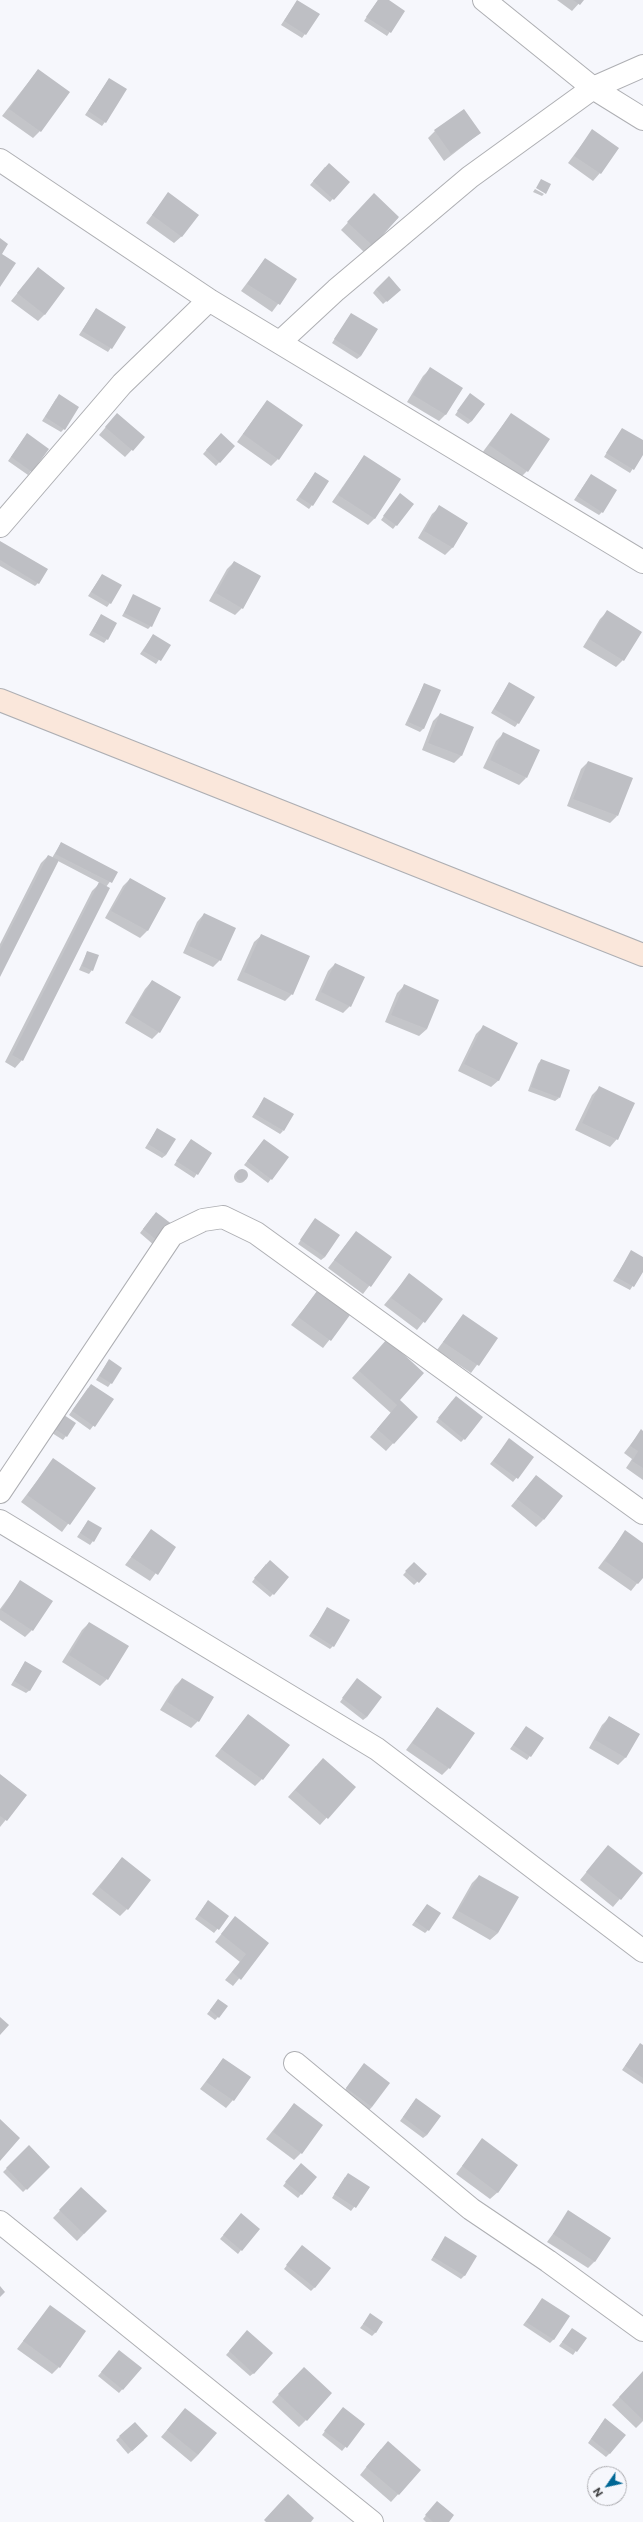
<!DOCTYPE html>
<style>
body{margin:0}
#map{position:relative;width:643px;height:2522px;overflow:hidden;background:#f6f7fc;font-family:Commissioner,sans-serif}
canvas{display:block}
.north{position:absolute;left:587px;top:2466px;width:40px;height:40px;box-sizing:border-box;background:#f6f7fc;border:1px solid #acacb0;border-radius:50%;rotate:236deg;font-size:11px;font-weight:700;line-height:16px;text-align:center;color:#3c3c3e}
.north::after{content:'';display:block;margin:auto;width:14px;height:18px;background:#006795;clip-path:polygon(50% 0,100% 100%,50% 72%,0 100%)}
</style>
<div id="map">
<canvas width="643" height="2522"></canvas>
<div class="north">N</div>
</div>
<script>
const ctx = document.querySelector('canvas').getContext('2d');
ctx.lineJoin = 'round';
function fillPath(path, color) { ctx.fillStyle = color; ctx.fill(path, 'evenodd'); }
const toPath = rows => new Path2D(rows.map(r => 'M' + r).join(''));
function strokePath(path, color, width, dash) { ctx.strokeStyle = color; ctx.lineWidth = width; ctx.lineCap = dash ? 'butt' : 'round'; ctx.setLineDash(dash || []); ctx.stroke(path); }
fillPath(toPath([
 [378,0,387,0,404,11,387,36,364,21],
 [557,0,582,0,572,11],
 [297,1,305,34,302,38,281,25],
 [38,70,40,131,33,138,2,116],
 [109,79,105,122,102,126,85,115],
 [435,131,480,133,444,161,428,138],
 [592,131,600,173,593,181,568,163],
 [325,167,349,182,330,202,310,185],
 [535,189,544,194,542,196,533,192],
 [168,194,182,236,174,243,146,223],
 [367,202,398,218,365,253,341,230],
 [265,259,296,280,272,312,241,291],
 [38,268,45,314,38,321,11,301],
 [376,289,399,290,383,304,373,293],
 [96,309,125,327,108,352,79,335],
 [351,314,361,356,357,359,332,343],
 [430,369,446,414,439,421,407,402,423,376],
 [467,398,472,421,468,424,455,415],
 [56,399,64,429,61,432,42,421],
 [267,401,278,459,271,466,237,442],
 [117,414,144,437,125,457,99,435],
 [511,414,527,471,520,478,482,453],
 [622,429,643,441,643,453,630,473,604,457],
 [24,438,47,449,28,475,8,461],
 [217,438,233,446,216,466,203,454],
 [364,456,375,518,368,525,332,502],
 [315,473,312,505,309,509,296,500],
 [591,475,602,512,599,515,574,500],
 [397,498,413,504,393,529,381,520],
 [440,507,467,523,452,548,445,555,418,538,432,514],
 [0,542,38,583,35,586,0,566],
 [234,562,242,608,235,615,209,601,227,569],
 [102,575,110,603,107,607,88,596],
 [134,595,151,626,148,629,122,616],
 [607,612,623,660,616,667,583,647,600,619],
 [101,615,107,639,104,643,89,635],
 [153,635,169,645,156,664,140,654],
 [509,683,518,723,515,727,491,713],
 [424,684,424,728,420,732,405,725],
 [440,714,472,728,461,756,454,763,422,750,433,721],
 [503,734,526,778,519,785,483,768,496,741],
 [588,762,617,816,610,823,567,806,581,769],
 [61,843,117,872,106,887,109,888,22,1060,15,1068,5,1062,92,891,100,883,58,861,0,975,0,944,41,863,48,856,52,858],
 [130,879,165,898,147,931,140,938,105,918,123,886],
 [204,914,220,960,213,967,183,953,197,922],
 [262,935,292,994,285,1001,237,980,254,942],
 [87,952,92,970,89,974,79,970],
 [335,964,350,1006,343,1013,315,1000,328,971],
 [152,981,159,1032,152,1039,125,1023,145,989],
 [404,986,427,1029,419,1036,385,1022,397,993],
 [483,1027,499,1080,491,1087,458,1071,476,1034],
 [541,1060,559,1098,555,1101,528,1091,538,1064],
 [599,1088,617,1139,610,1147,575,1130,592,1095],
 [264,1098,283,1131,280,1134,252,1117],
 [157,1129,166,1155,162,1158,145,1148],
 [191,1140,211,1153,194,1178,174,1165],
 [264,1140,271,1179,268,1183,244,1165],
 '234 1177a6 6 0 1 1 12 0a6 6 0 1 1-12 0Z',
 [153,1216,172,1225,155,1246,140,1233],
 [315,1220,325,1257,321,1260,298,1244],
 [356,1232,391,1257,363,1294,328,1268],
 [631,1252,643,1258,643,1270,630,1290,613,1281],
 [409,1275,441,1300,417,1330,384,1305],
 [317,1292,349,1315,323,1348,291,1325],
 [463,1315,497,1338,471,1373,437,1350],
 [387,1340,398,1400,417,1417,386,1451,370,1437,391,1413,352,1378],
 [109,1360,111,1383,108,1387,96,1380],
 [88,1388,113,1400,90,1430,69,1415],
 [452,1401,464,1439,461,1442,436,1422],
 [60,1419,66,1436,63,1440,52,1433],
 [641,1431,643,1432,643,1480,626,1468,632,1459,624,1453],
 [509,1440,533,1457,513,1482,490,1464],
 [53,1460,94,1489,62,1532,21,1502],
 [536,1476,543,1520,536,1527,511,1506],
 [88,1521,93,1541,90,1545,77,1537],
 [151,1531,175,1547,150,1581,125,1565],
 [625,1532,643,1544,643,1576,631,1591,598,1568],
 [414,1563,425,1574,414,1585,403,1575],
 [266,1564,273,1594,270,1597,252,1582],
 [21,1581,32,1630,25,1637,0,1620,0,1609],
 [328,1608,333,1646,330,1649,309,1636],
 [89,1623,107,1679,100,1686,62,1662,82,1630],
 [25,1662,30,1690,26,1693,11,1685],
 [182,1679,198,1721,191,1728,160,1710,175,1686],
 [354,1683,367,1717,363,1720,340,1702],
 [437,1708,449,1768,442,1775,406,1750],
 [248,1715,262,1779,255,1786,215,1756],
 [610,1717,639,1734,625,1758,618,1765,589,1748,602,1725],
 [526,1727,543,1738,527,1760,510,1749],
 [316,1766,354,1787,320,1825,288,1797],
 [0,1776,26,1795,0,1827],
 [608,1846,642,1873,613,1907,580,1880],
 [122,1858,127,1909,120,1916,92,1894],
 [479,1876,498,1933,490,1940,452,1918,472,1883],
 [205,1905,228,1916,214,1933,195,1919],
 [427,1905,428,1930,425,1933,412,1925],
 [235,1917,268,1943,233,1986,225,1980,240,1962,215,1942],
 [218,2000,218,2017,215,2020,207,2014],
 [643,2046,643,2084,622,2070,637,2048],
 [223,2059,233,2100,226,2108,200,2089],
 [364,2065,372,2107,365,2114,340,2096],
 [413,2103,427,2135,423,2138,400,2121],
 [294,2104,301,2153,294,2160,266,2139],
 [482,2140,498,2192,490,2199,456,2174],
 [29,2147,49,2167,23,2192,3,2172],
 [297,2168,315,2177,298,2198,283,2186],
 [345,2177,369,2188,351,2211,332,2198],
 [81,2188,106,2211,77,2241,53,2218],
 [569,2212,595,2261,588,2268,547,2242],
 [238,2218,241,2250,238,2254,220,2239],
 [445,2238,465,2275,461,2279,431,2260],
 [299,2250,315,2287,311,2291,284,2269],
 [542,2300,554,2339,550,2343,523,2325],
 [50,2306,59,2367,52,2374,17,2349],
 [370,2315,376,2332,372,2336,360,2328],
 [572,2329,585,2338,573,2355,559,2346],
 [244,2335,254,2373,250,2376,226,2355],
 [116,2355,140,2369,119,2393,98,2376],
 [643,2372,643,2421,636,2428,612,2405],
 [297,2375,306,2420,299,2427,272,2402],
 [343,2408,364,2425,342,2451,322,2435],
 [185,2409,198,2455,191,2462,161,2437],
 [135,2423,144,2440,128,2454,116,2440],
 [602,2423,610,2453,606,2457,588,2443],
 [381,2449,420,2470,391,2502,360,2475],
 [434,2506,447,2522,426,2522,423,2519]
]), '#0003');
fillPath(toPath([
 [297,0,320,14,306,35,284,21],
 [378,0,389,0,405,11,391,33,366,17],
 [573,0,584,0,580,5],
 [38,69,70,92,41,132,9,109],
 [109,78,127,89,106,123,88,111],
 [464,109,481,133,451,154,434,130],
 [592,129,619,148,601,174,574,156],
 [329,163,350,182,334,200,313,181],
 [541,179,551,184,546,194,536,188],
 [168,192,199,215,182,237,152,215],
 [374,193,399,217,373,246,347,222],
 [0,238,8,244,2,254,16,263,0,287],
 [265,258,297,279,280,305,247,284],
 [38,267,65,288,45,315,17,293],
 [389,276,401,290,387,302,376,289],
 [96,308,126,327,112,349,82,331],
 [351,313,378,329,361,356,334,339],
 [430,367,463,388,446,415,413,395],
 [470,393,485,404,472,421,457,411],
 [59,394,79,407,65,430,45,417],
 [267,400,303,425,279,460,243,434],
 [117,413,145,437,133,451,105,427],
 [511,413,550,439,528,472,489,445],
 [622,428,643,440,643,455,634,470,606,453],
 [27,433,49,449,32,472,11,457],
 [221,433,235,446,220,463,206,450],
 [364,455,401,479,375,519,338,495],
 [315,472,329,481,313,506,299,497],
 [591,474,617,490,603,513,577,496],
 [400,493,414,504,397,526,383,516],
 [439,505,468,523,453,548,424,531],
 [0,541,48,569,39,584,0,560],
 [234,561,261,576,243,609,216,593],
 [102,574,122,585,111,604,91,592],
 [133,594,161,608,152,627,124,613],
 [607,610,642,632,624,661,589,639],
 [101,614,117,623,108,640,92,631],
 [153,634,171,645,161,661,143,651],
 [509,682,535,697,519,724,494,709],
 [424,683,441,690,424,729,408,722],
 [440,713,474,727,462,756,428,743],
 [503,732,540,750,527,778,490,760],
 [588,761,633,778,618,816,573,799],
 [61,842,118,872,112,883,55,854],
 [48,855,59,860,0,977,0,949],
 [130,878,166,898,148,931,111,911],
 [99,882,110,888,23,1061,12,1055],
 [204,913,236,928,221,961,189,946],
 [261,934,310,956,293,995,244,972],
 [87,951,99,955,93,971,82,966],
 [335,963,365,977,351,1007,321,992],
 [152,980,181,997,160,1033,131,1015],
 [404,984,439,1000,427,1029,391,1015],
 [483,1025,518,1043,499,1081,464,1064],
 [541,1059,570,1070,560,1098,531,1087],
 [599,1086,635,1103,618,1140,582,1123],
 [264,1097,294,1114,284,1131,255,1114],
 [157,1128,176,1139,166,1155,148,1144],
 [191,1139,212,1153,198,1175,176,1161],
 [264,1139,289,1157,272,1180,247,1161],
 '236 1175a6 6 0 1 1 12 0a6 6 0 1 1-12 0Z',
 [156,1212,173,1225,160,1243,143,1229],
 [315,1218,340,1235,325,1257,300,1240],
 [356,1231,392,1257,371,1287,334,1260],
 [631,1250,643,1257,643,1272,634,1287,616,1277],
 [409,1273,443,1299,425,1323,391,1298],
 [317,1291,350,1315,331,1341,298,1317],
 [463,1314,498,1338,479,1366,443,1342],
 [387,1339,424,1373,400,1400,418,1417,394,1444,377,1429,397,1405,359,1371],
 [109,1359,122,1368,112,1384,99,1376],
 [91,1384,114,1399,95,1427,72,1411],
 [456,1396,483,1417,465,1440,438,1418],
 [64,1415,76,1423,67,1437,55,1429],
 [641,1429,643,1431,643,1468,632,1461,638,1451,630,1446],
 [509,1438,534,1457,518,1479,493,1461],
 [53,1458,96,1488,70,1525,27,1495],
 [536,1475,563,1496,544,1520,517,1499],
 [88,1520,102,1528,94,1542,80,1533],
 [151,1529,176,1547,158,1575,131,1557],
 [625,1530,643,1543,643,1578,638,1584,605,1561],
 [270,1560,289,1577,274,1595,254,1578],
 [414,1562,427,1574,419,1583,405,1571],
 [20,1580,53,1601,33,1631,1,1610],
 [327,1607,350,1620,334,1647,312,1633],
 [89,1622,129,1646,108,1680,69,1655],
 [25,1661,42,1671,30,1691,14,1681],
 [182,1678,214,1697,199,1722,167,1702],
 [357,1678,382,1697,367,1717,342,1698],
 [437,1707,475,1733,450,1769,412,1743],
 [248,1714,290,1745,263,1780,221,1749],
 [609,1716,640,1734,626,1758,595,1740],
 [526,1726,544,1738,531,1757,513,1745],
 [323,1758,356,1787,328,1819,295,1790],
 [0,1774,27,1795,7,1821,0,1816],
 [608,1845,643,1873,621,1900,586,1872],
 [122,1857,151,1880,128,1910,99,1887],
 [479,1875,519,1897,498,1933,458,1911],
 [208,1900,229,1916,219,1930,198,1915],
 [427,1904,441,1913,429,1931,415,1921],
 [235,1916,269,1943,241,1980,232,1972,246,1954,221,1934],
 [218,1999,228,2006,219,2018,210,2010],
 [0,2017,9,2025,0,2035],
 [640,2043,643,2045,643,2078,625,2066],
 [223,2058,251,2077,234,2101,206,2082],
 [364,2063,390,2083,372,2107,346,2088],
 [416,2098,441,2116,427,2135,403,2117],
 [294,2103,323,2125,302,2154,273,2132],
 [0,2119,20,2138,0,2161],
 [482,2138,518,2165,498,2193,462,2166],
 [29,2145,50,2167,27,2190,6,2168],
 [301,2163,317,2177,302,2195,285,2182],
 [348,2173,370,2187,356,2208,334,2194],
 [81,2187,107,2211,84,2234,59,2210],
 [568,2210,611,2238,595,2262,553,2234],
 [241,2213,260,2229,242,2251,223,2235],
 [445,2236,477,2256,465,2276,433,2257],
 [302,2245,331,2268,315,2288,286,2265],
 [0,2286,5,2292,0,2297],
 [542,2298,570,2316,554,2340,526,2322],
 [50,2305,86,2331,60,2368,23,2341],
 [370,2313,383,2322,376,2333,363,2324],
 [572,2328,587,2338,577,2352,562,2342],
 [247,2330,273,2353,254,2374,229,2351],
 [119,2350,142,2368,123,2390,101,2372],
 [304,2367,332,2393,307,2421,278,2394],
 [643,2371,643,2420,619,2397],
 [343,2407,365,2424,347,2448,324,2431],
 [185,2408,217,2433,198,2455,167,2430],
 [605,2418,626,2435,610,2454,591,2439],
 [135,2422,148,2436,132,2451,119,2436],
 [388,2441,421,2470,399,2495,366,2467],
 [288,2494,314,2518,311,2522,266,2522,264,2520],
 [437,2501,454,2515,449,2522,433,2522,425,2515]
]), '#bebfc4');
const street = toPath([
 [484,0,593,88,643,119],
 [0,160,209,300,643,562],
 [280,342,336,290,470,177,593,88,643,66],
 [0,526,122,384,209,300],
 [0,1492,172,1235,203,1220,223,1217,256,1233,643,1513],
 [0,1521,377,1749,643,1951],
 [295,2063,471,2209,548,2261,643,2330],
 [0,2222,372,2522]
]);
const secondary = toPath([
 [0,700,643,955]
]);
strokePath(street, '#aeafb3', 24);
strokePath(secondary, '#aeafb3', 24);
strokePath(street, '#fff', 22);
strokePath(secondary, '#fae7db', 22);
</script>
